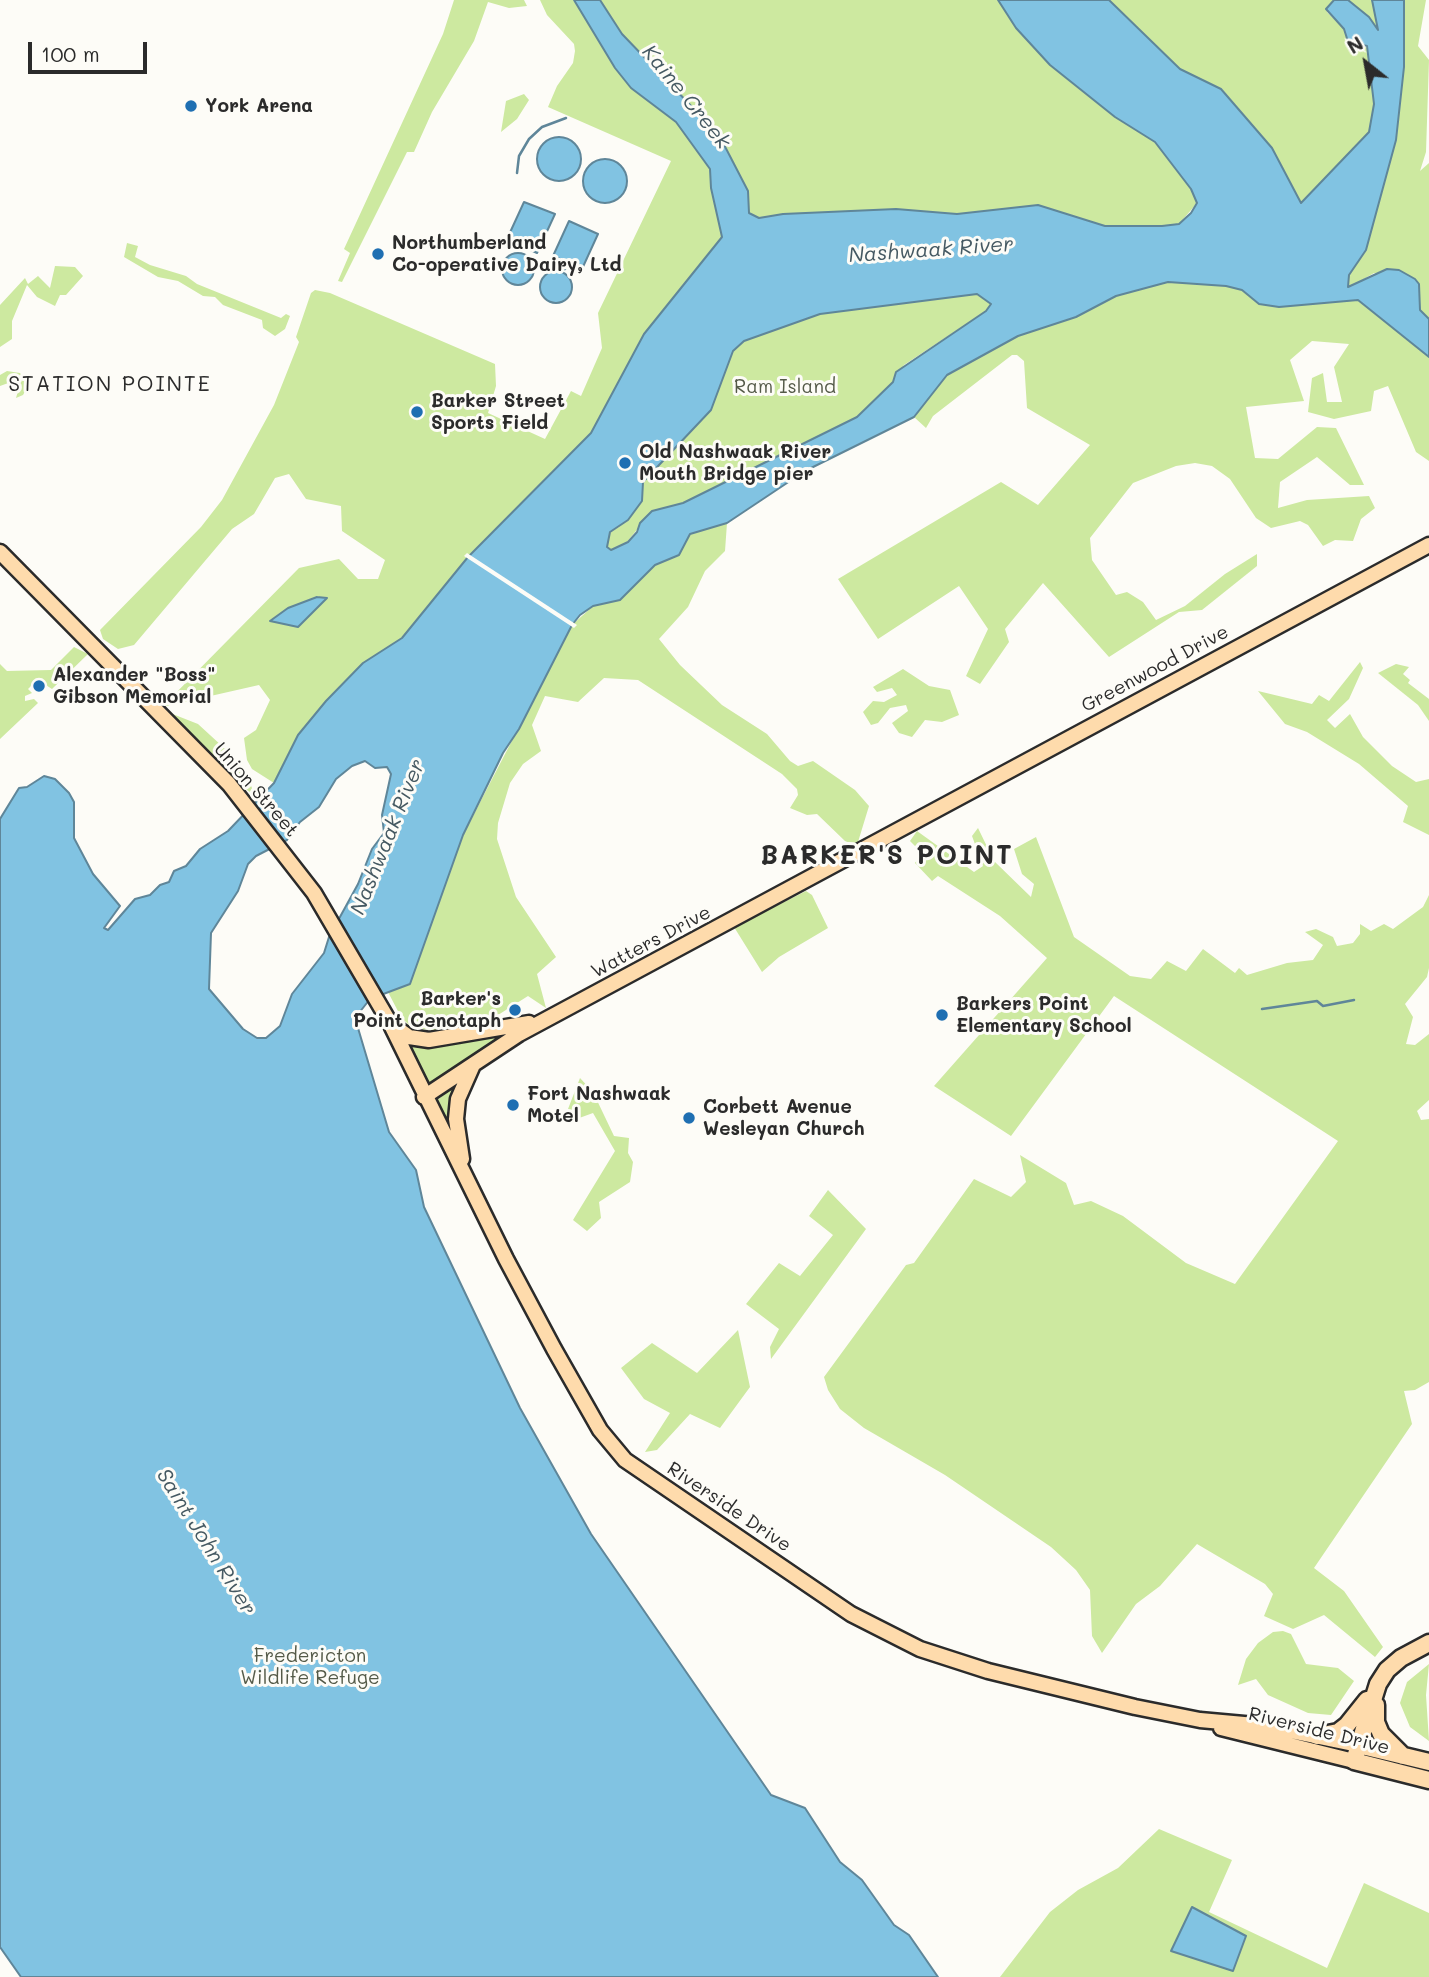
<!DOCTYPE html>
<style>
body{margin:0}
#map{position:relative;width:1429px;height:1977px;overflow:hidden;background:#fdfcf7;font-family:Mali,sans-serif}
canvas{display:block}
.north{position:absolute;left:1331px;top:28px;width:70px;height:70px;-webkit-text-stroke:5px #fdfcf7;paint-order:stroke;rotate:329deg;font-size:19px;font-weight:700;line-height:28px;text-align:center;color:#2b2b2b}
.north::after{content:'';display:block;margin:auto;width:24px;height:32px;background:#2b2b2b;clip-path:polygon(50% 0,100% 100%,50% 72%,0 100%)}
.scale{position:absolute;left:28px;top:42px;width:119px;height:32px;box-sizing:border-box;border:4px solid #2b2b2b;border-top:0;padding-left:9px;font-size:21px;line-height:24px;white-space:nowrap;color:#2b2b2b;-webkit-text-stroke:5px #fdfcf7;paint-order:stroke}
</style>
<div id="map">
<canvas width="1429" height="1977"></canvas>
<div class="north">N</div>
<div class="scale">100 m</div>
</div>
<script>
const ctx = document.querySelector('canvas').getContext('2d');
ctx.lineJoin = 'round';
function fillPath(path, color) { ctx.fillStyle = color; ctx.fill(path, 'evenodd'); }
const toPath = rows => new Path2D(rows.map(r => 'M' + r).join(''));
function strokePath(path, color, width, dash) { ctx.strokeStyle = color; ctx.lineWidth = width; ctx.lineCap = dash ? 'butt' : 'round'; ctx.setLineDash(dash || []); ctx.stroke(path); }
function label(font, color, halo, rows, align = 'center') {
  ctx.font = font + ' Mali,sans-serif'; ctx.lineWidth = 6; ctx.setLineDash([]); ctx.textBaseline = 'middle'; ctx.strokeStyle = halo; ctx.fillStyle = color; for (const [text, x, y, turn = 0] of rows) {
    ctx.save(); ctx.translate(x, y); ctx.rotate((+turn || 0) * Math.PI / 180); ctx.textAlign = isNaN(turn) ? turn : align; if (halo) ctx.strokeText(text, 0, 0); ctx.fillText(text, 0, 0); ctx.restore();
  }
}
fillPath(toPath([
 [454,0,524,0,527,6,509,8,488,2,474,41,432,112,414,152,407,152,342,282,338,281,350,253,344,249,443,34],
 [540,0,574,0,615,68,631,88,676,122,710,169,711,188,722,237,644,334,591,433,468,557,402,638,363,663,326,701,298,735,274,783,252,769,247,760,244,738,256,730,270,700,259,685,162,707,299,568,339,559,358,579,378,579,385,560,342,531,341,506,306,499,289,474,275,478,254,514,232,529,134,645,118,649,103,639,100,630,201,527,222,500,274,405,299,342,296,337,311,293,315,290,330,293,495,364,496,386,488,413,545,439,571,391,581,396,602,348,598,313,671,161,548,107,557,86,573,63,575,51,574,44,547,15],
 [600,0,998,0,1016,28,1050,65,1115,117,1156,142,1192,189,1197,203,1179,224,1162,226,1105,226,1037,205,957,214,896,209,783,214,759,218,749,213,748,190,622,34],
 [1109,0,1334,0,1327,12,1344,29,1349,46,1363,45,1369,50,1374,104,1369,132,1301,204,1272,148,1222,89,1180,69],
 [1348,0,1372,0,1379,32,1355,6],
 [1404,0,1426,0,1418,46,1429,60,1426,152,1420,171,1429,163,1429,319,1420,310,1420,291,1374,273,1348,288,1349,275,1366,250,1404,67],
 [524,94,529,100,517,119,501,132,506,101],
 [127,243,138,246,135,257,150,265,186,276,197,284,281,318,286,314,290,316,285,329,275,336,263,328,262,320,223,305,215,297,203,296,178,281,158,277,124,257],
 [55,266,75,267,83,276,66,295,60,295,55,306,37,297,27,285,12,321,12,339,0,347,0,305,25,278,28,284,38,276,50,288],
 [1168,282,1225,286,1242,290,1259,304,1358,300,1429,357,1429,461,1416,452,1388,386,1374,391,1371,411,1334,419,1308,412,1312,378,1323,373,1327,402,1342,402,1334,367,1349,344,1312,341,1290,360,1304,401,1246,407,1255,458,1278,459,1317,427,1336,428,1364,485,1350,485,1317,457,1280,482,1278,508,1307,500,1369,496,1375,508,1361,519,1353,541,1335,540,1323,546,1308,525,1300,521,1271,528,1256,518,1230,479,1212,466,1195,463,1176,466,1133,483,1090,538,1092,560,1116,595,1127,592,1143,602,1156,620,1185,606,1225,574,1257,554,1257,566,1202,610,1179,612,1109,657,1043,583,1005,629,1009,642,980,684,966,676,988,629,959,586,878,639,838,579,1001,482,1038,505,1090,445,1027,408,1024,361,1017,355,1012,355,933,416,926,428,914,417,947,375,1018,336,1076,317,1116,296],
 [977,294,991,304,986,311,904,365,893,382,857,417,683,503,652,511,627,542,611,550,607,547,610,532,619,527,642,482,711,410,733,351,744,341,820,314],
 [7,371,20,373,28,386,23,395,16,398,18,391,11,382,0,386,0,375],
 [727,523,725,551,705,571,688,607,659,639,680,665,722,705,767,734,790,761,798,766,813,761,855,790,869,806,858,842,852,844,845,841,817,814,807,815,790,808,798,795,797,789,782,774,638,680,604,678,578,702,545,696,532,725,541,751,523,764,510,783,498,823,497,839,516,897,556,957,537,974,546,1008,528,996,498,1015,497,1021,443,1031,412,1028,401,1017,388,992,410,983,463,835,572,625,593,606,620,600,655,565,679,555,690,534],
 [74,647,88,654,52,689,41,682,31,686,28,689,32,693,25,696,25,701,34,699,38,703,0,739,0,664,7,671,51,670],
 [1360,662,1363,668,1349,699,1327,720,1335,728,1350,714,1363,737,1392,766,1416,782,1429,779,1429,835,1403,822,1408,806,1359,764,1307,732,1285,724,1258,691,1312,704,1319,695,1329,701],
 [1396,664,1409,667,1403,674,1410,680,1408,683,1429,699,1429,721,1418,705,1378,673],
 [903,669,929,686,950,690,959,715,942,722,925,720,912,737,899,733,892,723,908,711,906,705,890,708,878,723,871,725,863,712,873,701,884,702,897,695,892,688,877,692,873,687],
 [170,713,198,724,234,757,244,769,252,788,250,792,238,784],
 [978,828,994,861,1031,897,1034,884,1022,874,1014,849,1036,837,1074,937,1130,976,1151,979,1167,961,1186,971,1203,949,1235,973,1239,968,1247,975,1287,963,1313,960,1323,945,1305,932,1316,929,1333,937,1337,946,1353,943,1360,934,1360,924,1371,931,1384,924,1393,929,1423,907,1429,895,1429,968,1427,977,1405,1004,1413,1017,1406,1044,1415,1045,1429,1034,1429,1100,1417,1111,1421,1120,1429,1119,1429,1382,1415,1390,1404,1391,1412,1424,1314,1568,1344,1591,1383,1647,1375,1657,1324,1615,1293,1629,1264,1616,1273,1594,1265,1584,1197,1544,1160,1586,1136,1604,1102,1653,1092,1636,1090,1590,1076,1570,1051,1547,945,1475,864,1428,840,1409,828,1390,824,1377,906,1265,914,1263,974,1179,1011,1197,1026,1182,1020,1155,1066,1183,1074,1205,1091,1201,1123,1216,1186,1263,1235,1284,1338,1141,1114,996,1011,1136,934,1086,1047,958,1000,916,938,876,932,881,915,863,922,853,910,841,917,831,974,872,983,866,972,836],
 [806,891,812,895,828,928,779,957,762,972,734,927],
 [505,1033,430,1085,409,1046,412,1044],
 [580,1078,593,1092,614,1136,629,1138,628,1153,633,1162,630,1182,599,1202,601,1218,587,1231,573,1220,615,1151,593,1113,571,1121,568,1109],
 [457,1084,451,1124,448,1126,435,1102],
 [828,1190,866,1229,771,1359,770,1347,779,1329,746,1304,779,1263,800,1276,833,1235,809,1216],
 [738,1330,750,1387,720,1428,690,1414,657,1450,645,1452,670,1413,644,1399,621,1368,652,1343,697,1373],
 [1283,1631,1291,1634,1306,1664,1338,1668,1354,1681,1331,1715,1308,1713,1268,1695,1256,1679,1238,1685,1246,1659,1258,1643,1273,1632],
 [1429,1664,1426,1695,1429,1741,1410,1727,1400,1703,1407,1682],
 [1159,1829,1232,1860,1209,1912,1327,1968,1364,1883,1429,1913,1429,1977,1000,1977,1050,1912,1078,1890,1118,1868]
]), '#cde9a0');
const water = toPath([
 [574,0,600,0,622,34,719,135,748,191,749,213,759,218,783,214,896,209,957,214,1038,205,1105,226,1162,226,1179,224,1191,213,1197,203,1191,189,1155,142,1115,117,1050,65,1016,28,998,0,1109,0,1180,69,1221,89,1272,148,1301,203,1369,132,1374,104,1367,46,1363,45,1354,53,1351,51,1344,29,1326,9,1334,0,1348,0,1369,17,1378,30,1372,0,1404,0,1404,67,1396,140,1366,250,1349,275,1348,287,1387,269,1399,270,1415,279,1419,284,1420,310,1429,319,1429,357,1358,300,1279,307,1259,304,1242,290,1226,286,1168,282,1116,296,1076,317,1018,336,947,375,914,417,805,471,727,523,690,534,679,555,655,565,620,600,593,606,580,615,572,625,519,729,503,753,463,835,410,984,370,999,355,1018,389,1132,416,1170,424,1207,520,1408,591,1534,771,1795,805,1808,840,1862,862,1880,894,1925,909,1935,938,1977,21,1977,0,1947,0,819,19,788,27,787,44,776,55,779,69,793,74,802,74,838,93,874,120,906,104,928,108,930,135,899,150,895,160,885,169,882,174,871,186,866,200,849,228,831,274,783,298,735,326,701,363,663,402,638,468,557,591,433,644,334,722,237,711,188,710,169,676,122,631,88,615,68,574,0],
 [977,294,991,304,986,311,896,372,893,382,857,417,683,503,652,511,640,523,637,532,628,542,611,550,607,547,610,532,628,520,642,501,643,482,711,410,733,351,744,341,820,314,977,294],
 [365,761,375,768,387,767,391,774,382,815,384,833,372,849,358,884,329,937,324,953,292,994,280,1026,266,1038,257,1038,243,1029,209,989,211,933,238,891,248,864,256,856,287,840,300,822,319,807,336,779,352,766,365,761],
 '537 159a22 22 0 1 1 44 0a22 22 0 1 1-44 0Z',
 '583 181a22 22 0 1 1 44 0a22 22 0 1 1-44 0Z',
 [524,202,555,214,537,253,507,239,524,202],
 [569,221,598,234,582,269,553,256,569,221],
 '502 269a16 16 0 1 1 32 0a16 16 0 1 1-32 0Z',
 '540 287a16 16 0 1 1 32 0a16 16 0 1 1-32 0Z',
 [317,597,327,598,298,627,270,621,288,608,317,597],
 [1192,1907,1246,1936,1233,1971,1171,1951,1192,1907]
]);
fillPath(water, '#81c3e2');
strokePath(water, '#5f8699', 2);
fillPath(toPath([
 [467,553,577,625,574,628,464,556]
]), '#fdfcf7');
strokePath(toPath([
 [517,173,519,156,529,139,542,127,566,118],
 [544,269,565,269],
 [1262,1009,1317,1001,1323,1006,1354,1000]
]), '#5f8699', 2.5);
const major = toPath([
 [0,552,229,784,314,893,390,1023,506,1259,554,1349,600,1430,625,1460,851,1614,920,1649,988,1671,1135,1707,1200,1720,1266,1726,1358,1745],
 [391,1024,409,1037,429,1040,529,1023],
 [424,1097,519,1034,1429,545],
 [462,1159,456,1119,458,1099,473,1065],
 [1221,1728,1354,1761]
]);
const highway = toPath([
 [1429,1643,1401,1658,1387,1670,1378,1684,1354,1761,1429,1780],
 [1376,1705,1376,1722,1381,1734,1403,1756],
 [1317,1736,1338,1732,1347,1725,1367,1700],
 [1358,1745,1429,1762]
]);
strokePath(major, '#2b2b2b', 19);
strokePath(highway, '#2b2b2b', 21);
strokePath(major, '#fedbac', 14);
strokePath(highway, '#fedbac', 16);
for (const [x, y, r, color] of [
 [191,106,7,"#1f6fb2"],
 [378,254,7,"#1f6fb2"],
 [417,412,7,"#1f6fb2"],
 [625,463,7,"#1f6fb2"],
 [39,686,7,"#1f6fb2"],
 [515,1010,7,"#1f6fb2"],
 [942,1015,7,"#1f6fb2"],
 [513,1105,7,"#1f6fb2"],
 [689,1118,7,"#1f6fb2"]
]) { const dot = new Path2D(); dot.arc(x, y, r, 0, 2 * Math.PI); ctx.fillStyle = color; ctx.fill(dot); strokePath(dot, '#fdfcf7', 2.5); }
label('bold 19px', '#2b2b2b', '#fdfcf7', [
 ["York Arena",205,106],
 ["Northumberland",392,243],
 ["Co-operative Dairy, Ltd",392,265],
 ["Barker Street",431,401],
 ["Sports Field",431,423],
 ["Old Nashwaak River",639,452],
 ["Mouth Bridge pier",639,474],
 ["Alexander \"Boss\"",53,675],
 ["Gibson Memorial",53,697],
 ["Barker's",501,999,"right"],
 ["Point Cenotaph",501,1021,"right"],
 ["Barkers Point",956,1004],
 ["Elementary School",956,1026],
 ["Fort Nashwaak",527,1094],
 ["Motel",527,1116],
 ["Corbett Avenue",703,1107],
 ["Wesleyan Church",703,1129]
], 'left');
label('19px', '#545a48', '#fdfcf7', [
 ["Ram Island",785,387],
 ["Fredericton",310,1656],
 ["Wildlife Refuge",310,1678]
]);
label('19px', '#2b2b2b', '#fdfcf7', [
 ["Greenwood Drive",1155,669,-28],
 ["Union Street",256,790,49],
 ["Watters Drive",651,942,-28],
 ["Riverside Drive",729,1507,34],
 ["Riverside Drive",1319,1731,14]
]);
label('italic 21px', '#455962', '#fdfcf7', [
 ["Kaine Creek",686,97,51],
 ["Nashwaak River",931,250,-4],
 ["Nashwaak River",388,837,-68],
 ["Saint John River",206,1542,58]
]);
ctx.letterSpacing = '2px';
label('21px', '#2b2b2b', '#fdfcf7', [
 ["STATION POINTE",110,385]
]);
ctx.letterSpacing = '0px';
ctx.letterSpacing = '2px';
label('bold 26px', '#2b2b2b', '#fdfcf7', [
 ["BARKER'S POINT",887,856]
]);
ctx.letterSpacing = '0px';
</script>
